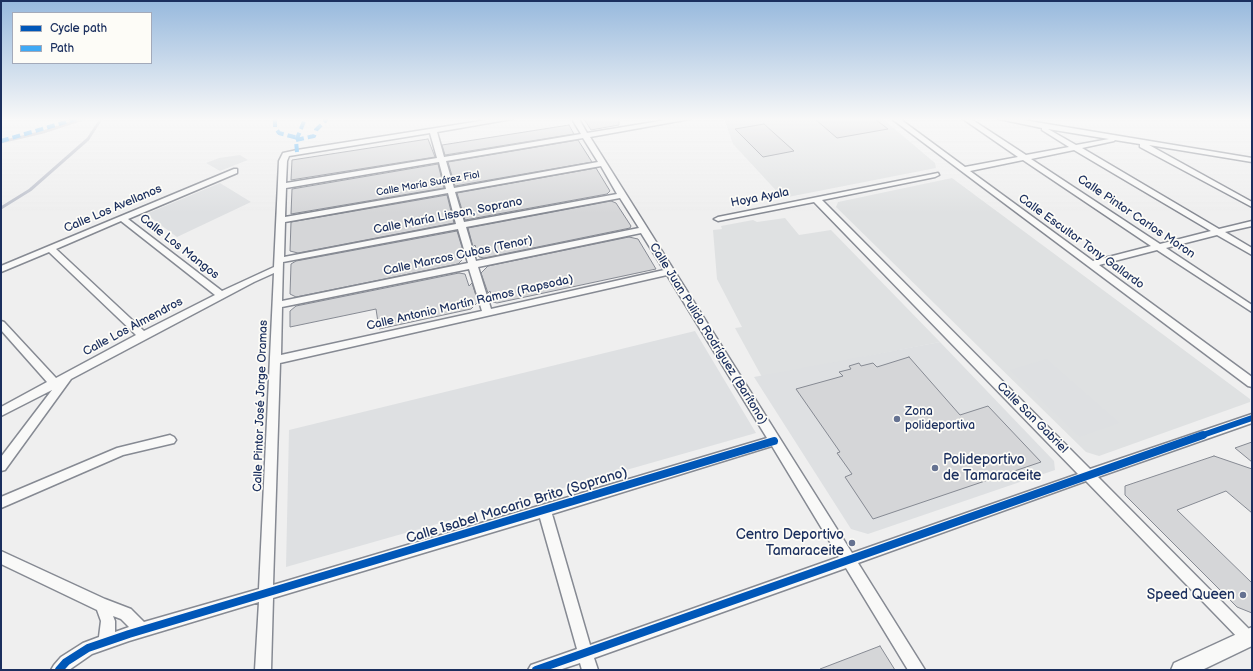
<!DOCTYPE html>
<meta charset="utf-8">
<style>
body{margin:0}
#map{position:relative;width:1253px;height:671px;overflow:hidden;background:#efefef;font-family:"Balsamiq Sans",sans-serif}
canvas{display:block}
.frame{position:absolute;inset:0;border:2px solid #1b2f5e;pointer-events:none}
.legend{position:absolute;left:12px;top:12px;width:140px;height:52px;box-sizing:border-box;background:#fdfcf7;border:1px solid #a3aaba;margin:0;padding:5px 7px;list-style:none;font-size:12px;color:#1b2f5e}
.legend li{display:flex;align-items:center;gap:8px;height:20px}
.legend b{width:20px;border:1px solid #a3aaba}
</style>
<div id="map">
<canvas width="1253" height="671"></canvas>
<div class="frame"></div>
<ul class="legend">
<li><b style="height:5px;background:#0057b8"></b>Cycle path</li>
<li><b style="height:5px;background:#3fa9f5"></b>Path</li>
</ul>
</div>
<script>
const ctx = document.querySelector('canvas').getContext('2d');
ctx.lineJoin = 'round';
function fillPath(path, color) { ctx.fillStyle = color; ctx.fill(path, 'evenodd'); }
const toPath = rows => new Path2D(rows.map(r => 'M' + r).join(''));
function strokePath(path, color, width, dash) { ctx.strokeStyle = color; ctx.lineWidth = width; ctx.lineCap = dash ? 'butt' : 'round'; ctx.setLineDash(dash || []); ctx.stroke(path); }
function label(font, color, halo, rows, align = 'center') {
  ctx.font = font + ' "Balsamiq Sans",sans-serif'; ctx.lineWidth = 3.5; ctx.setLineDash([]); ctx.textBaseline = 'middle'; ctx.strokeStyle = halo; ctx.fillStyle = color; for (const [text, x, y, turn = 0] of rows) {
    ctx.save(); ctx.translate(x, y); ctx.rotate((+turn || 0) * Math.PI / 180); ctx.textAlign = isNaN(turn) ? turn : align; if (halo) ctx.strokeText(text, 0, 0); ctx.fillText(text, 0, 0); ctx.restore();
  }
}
fillPath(toPath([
 [724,119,883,119,935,163,936,168,783,198,733,144],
 [952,178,1250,399,1250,402,1099,456,1086,452,836,207,838,202],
 [785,218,799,235,831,230,940,342,762,377,735,328,742,327,717,279,713,230,722,229,721,226,753,220,757,222]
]), '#dfe1e2');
fillPath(toPath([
 [790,119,809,119,836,143,808,148,779,121],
 [240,155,248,160,220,171,206,163,219,158],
 [220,183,251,202,177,237,146,214],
 [695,331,756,433,286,567,289,430],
 [940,342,1054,461,1055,470,868,534,851,529,754,377],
 [1046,359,1119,423,1080,437,1010,370]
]), '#dee0e2');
strokePath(toPath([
 [1,142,43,132,83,119],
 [1,208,30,190,88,139,101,119]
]), '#bdc1cc', 3);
const building = toPath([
 [584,119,619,119,619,125,591,130,584,119],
 [815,119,875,119,888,129,837,138,815,119],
 [764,124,794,151,763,157,735,129,764,124],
 [569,125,574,134,445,155,442,145,569,125],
 [428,139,435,157,291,180,292,160,428,139],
 [578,140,592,162,455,186,448,162,578,140],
 [438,164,444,188,291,214,292,189,438,164],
 [596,168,610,191,607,194,465,220,457,193,596,168],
 [447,195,454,223,298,253,290,251,291,222,447,195],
 [611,201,616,203,631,226,630,228,484,258,479,257,475,245,473,247,468,228,611,201],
 [457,231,465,257,458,264,296,297,290,294,291,264,296,261,457,231],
 [629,237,638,239,656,269,497,303,493,302,490,291,488,293,481,273,488,266,629,237],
 [459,273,465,274,469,286,472,283,478,302,471,309,379,329,376,309,290,327,290,311,296,306,459,273],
 [909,357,960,415,988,406,1041,462,873,519,845,477,852,474,837,453,840,452,796,389,843,376,839,372,851,369,849,366,859,363,861,366,873,363,877,367,909,357],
 [1252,442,1252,462,1235,448,1252,442],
 [1214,456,1252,469,1252,513,1226,491,1177,510,1252,583,1252,613,1237,607,1125,495,1125,486,1214,456],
 [880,646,895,670,820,670,820,669,880,646]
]);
fillPath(building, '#d5d6d8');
strokePath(building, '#868a93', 1);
const minor = toPath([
 [493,119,512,119,437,132,444,157,581,134,572,119,579,119,587,133,672,119,690,119,590,137,852,553,1078,474,814,202,718,221,714,219,718,217,938,173,939,175,935,177,822,200,1090,469,1252,414,1252,423,1098,477,1252,632,1252,644,1248,645,1243,643,1086,481,858,563,925,670,908,670,846,568,594,658,598,670,582,670,580,663,559,670,528,670,531,665,577,649,540,518,273,598,271,670,255,670,259,602,129,641,92,654,69,670,51,670,54,665,61,657,83,643,99,637,101,621,97,610,1,564,1,551,105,599,131,609,144,622,259,589,274,273,254,282,71,379,5,470,1,471,1,457,52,390,1,416,1,407,47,382,1,330,1,321,4,322,56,378,136,335,49,252,1,272,1,266,234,169,237,169,237,173,128,219,222,291,274,267,279,161,283,153,297,150,493,119],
 [430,133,437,158,286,183,287,161,289,156,430,133],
 [583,138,598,162,454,188,446,161,583,138],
 [439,162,446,189,285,217,286,188,439,162],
 [601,166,617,194,464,222,455,192,601,166],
 [448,193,456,224,284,257,285,222,448,193],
 [620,198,639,228,476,261,466,227,620,198],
 [121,221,215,295,144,331,56,249,121,221],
 [458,229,468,263,282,301,283,262,458,229],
 [641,233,664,270,491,309,478,267,641,233],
 [469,269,482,311,281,355,282,307,469,269],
 [667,275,767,438,273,585,280,363,667,275],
 [772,446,839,557,590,645,552,514,772,446],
 [113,616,121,619,129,627,115,632,115,621,113,616],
 [892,119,900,119,965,167,1018,157,963,119,971,119,1026,155,1069,147,1042,130,1042,128,999,119,1017,119,1252,158,1252,162,1149,145,1252,202,1252,207,1140,147,1140,144,1115,140,1114,141,1082,148,1219,229,1252,221,1252,226,1225,232,1252,248,1252,255,1217,235,1166,248,1252,305,1252,312,1157,250,1099,265,1252,377,1252,387,1248,386,892,119],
 [1048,129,1109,139,1076,145,1048,129],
 [1074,150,1211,231,1160,244,1031,159,1074,150],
 [1023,160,1151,246,1093,261,970,171,1023,160],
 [170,435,174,437,176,440,174,443,123,455,1,508,1,497,117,448,170,435]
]);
const tertiary = toPath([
 [1252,627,1252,646,1202,670,1171,670,1174,663,1252,627]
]);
strokePath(minor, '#868a93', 3);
strokePath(tertiary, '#868a93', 3);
fillPath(minor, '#f9f9f8');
fillPath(tertiary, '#f9f9f8');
strokePath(toPath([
 [275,119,275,127,279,133,298,138],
 [296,140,314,136,316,130,327,119],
 [1,141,76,119],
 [297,152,296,141,305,119]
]), '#3fa9f5', 4, [8, 4]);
strokePath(toPath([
 [1200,436,1252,418]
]), '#0057b8', 6);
strokePath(toPath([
 [59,670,66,662,88,648,129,634,774,441],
 [536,670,1203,435]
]), '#0057b8', 8);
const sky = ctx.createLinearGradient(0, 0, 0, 213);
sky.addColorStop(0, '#97b9dd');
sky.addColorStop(0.56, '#f8f8f8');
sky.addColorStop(1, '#f8f8f800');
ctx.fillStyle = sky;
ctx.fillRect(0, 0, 1253, 213);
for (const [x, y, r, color] of [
 [897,419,4,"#657291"],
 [935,468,4,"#657291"],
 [852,543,4,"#657291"],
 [1243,595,4,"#657291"]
]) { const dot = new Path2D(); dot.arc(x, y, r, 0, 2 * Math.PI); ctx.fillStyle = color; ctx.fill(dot); strokePath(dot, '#fdfcf7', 1.5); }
label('10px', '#1b2f5e', '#fdfcf7', [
 ["Calle María Suárez Fiol",428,184,-10]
]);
label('12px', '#1b2f5e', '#fdfcf7', [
 ["Hoya Ayala",760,198,-11],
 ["Calle Los Avellanos",113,209,-23],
 ["Calle María Lisson, Soprano",448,216,-11],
 ["Calle Pintor Carlos Moron",1136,217,34],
 ["Calle Escultor Tony Gallardo",1081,242,36],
 ["Calle Los Mangos",179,247,38],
 ["Calle Marcos Cubas (Tenor)",458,256,-12],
 ["Calle Antonio Martín Ramos (Rapsoda)",470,303,-13],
 ["Calle Los Almendros",133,327,-28],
 ["Calle Juan Pulido Rodríguez (Barítono)",708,334,58],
 ["Calle Pintor José Jorge Oramas",261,406,-88],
 ["Calle San Gabriel",1032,418,45]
]);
label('12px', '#1b2f5e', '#fdfcf7', [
 ["Zona",905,412],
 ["polideportiva",905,426]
], 'left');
label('14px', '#1b2f5e', '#fdfcf7', [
 ["Polideportivo",943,460,"left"],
 ["de Tamaraceite",943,476,"left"],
 ["Centro Deportivo",844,535],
 ["Tamaraceite",844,551],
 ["Speed Queen",1235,595]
], 'right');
label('14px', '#1b2f5e', '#fdfcf7', [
 ["Calle Isabel Macario Brito (Soprano)",517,506,-17]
]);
</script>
